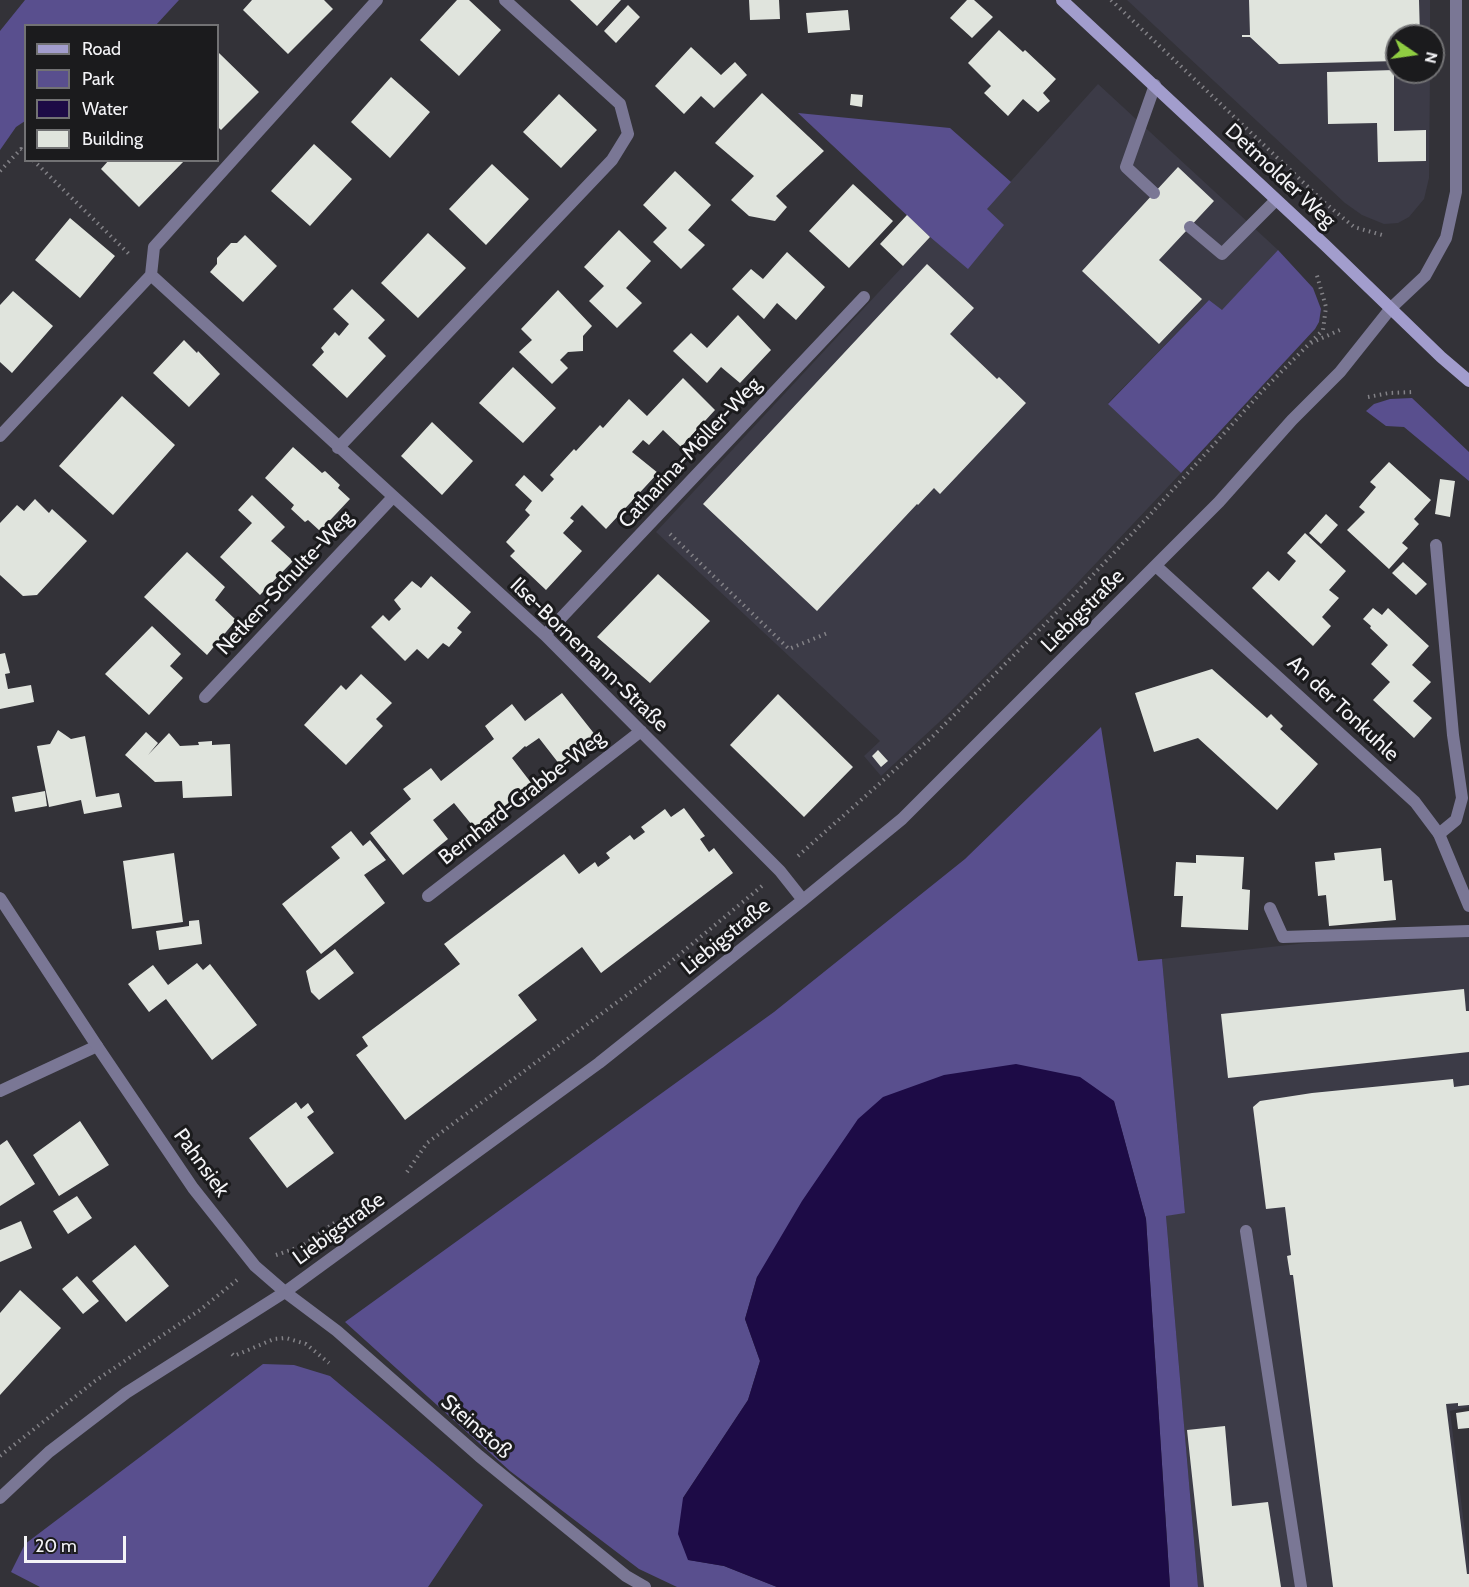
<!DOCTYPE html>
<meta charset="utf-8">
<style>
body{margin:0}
#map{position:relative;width:1469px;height:1587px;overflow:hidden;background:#333238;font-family:Cabin,sans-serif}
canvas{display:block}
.legend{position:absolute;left:24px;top:24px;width:195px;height:138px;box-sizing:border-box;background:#1b1b1d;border:2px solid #727274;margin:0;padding:8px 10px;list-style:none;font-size:18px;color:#f4f4f7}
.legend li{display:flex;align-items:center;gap:12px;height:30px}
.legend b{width:30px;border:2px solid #727274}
.north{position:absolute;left:1385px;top:24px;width:60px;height:60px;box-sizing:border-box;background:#1b1b1d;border:2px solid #727274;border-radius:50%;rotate:103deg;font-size:16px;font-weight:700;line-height:24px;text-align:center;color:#f4f4f7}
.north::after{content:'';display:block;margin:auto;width:21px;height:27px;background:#8fcd42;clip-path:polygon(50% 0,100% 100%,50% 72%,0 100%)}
.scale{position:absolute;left:24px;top:1536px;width:102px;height:27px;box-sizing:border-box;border:3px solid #f4f4f7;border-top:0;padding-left:8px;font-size:18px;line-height:21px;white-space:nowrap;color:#f4f4f7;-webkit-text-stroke:4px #1b1b1d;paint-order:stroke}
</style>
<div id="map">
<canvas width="1469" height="1587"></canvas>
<ul class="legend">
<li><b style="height:8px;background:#a29dcd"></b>Road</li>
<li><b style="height:16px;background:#594f8e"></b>Park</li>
<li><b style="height:16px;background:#1d0b46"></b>Water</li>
<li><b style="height:16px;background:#e0e4dd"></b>Building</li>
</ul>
<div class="north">N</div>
<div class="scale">20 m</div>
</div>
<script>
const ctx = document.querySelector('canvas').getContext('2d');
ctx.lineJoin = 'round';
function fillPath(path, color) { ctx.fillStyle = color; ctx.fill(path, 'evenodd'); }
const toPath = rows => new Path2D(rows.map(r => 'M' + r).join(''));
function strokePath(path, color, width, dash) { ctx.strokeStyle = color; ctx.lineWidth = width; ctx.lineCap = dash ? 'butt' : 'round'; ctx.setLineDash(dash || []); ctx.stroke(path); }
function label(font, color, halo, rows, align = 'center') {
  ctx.font = font + ' Cabin,sans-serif'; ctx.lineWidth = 6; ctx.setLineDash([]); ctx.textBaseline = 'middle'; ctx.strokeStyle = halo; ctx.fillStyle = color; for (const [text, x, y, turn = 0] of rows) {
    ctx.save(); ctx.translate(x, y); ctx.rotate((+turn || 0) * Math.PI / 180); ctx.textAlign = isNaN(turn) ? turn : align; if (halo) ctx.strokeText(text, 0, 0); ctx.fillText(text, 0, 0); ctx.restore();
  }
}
fillPath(toPath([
 [1127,0,1430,0,1430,36,1397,36,1397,72,1430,72,1429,178,1424,199,1409,217,1398,223,1384,224,1362,215,1345,203],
 [1098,84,1278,250,1222,311,1209,300,1108,403,1181,473,1065,596,950,712,881,776,864,756,880,741,656,532,930,237,968,268,986,209],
 [1469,925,1469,1407,1450,1411,1469,1565,1469,1587,1198,1587,1166,1216,1185,1212,1162,959]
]), '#3c3b47');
fillPath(toPath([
 [25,0,179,0,156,25,26,26,25,121,16,127,0,150,0,31],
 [798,113,950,128,1011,182,987,209,1004,225,968,269,930,237],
 [1278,250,1313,288,1321,309,1319,322,1315,329,1181,473,1108,404,1209,300,1222,310],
 [1412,398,1469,452,1469,481,1404,427,1386,426,1366,411,1374,404,1390,399],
 [1101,727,1138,961,1162,959,1185,1213,1166,1216,1198,1587,1170,1587,1146,1219,1114,1102,757,1277,745,1319,760,1361,748,1400,683,1498,689,1560,724,1566,777,1587,677,1587,639,1569,510,1471,345,1322,774,1012,965,859],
 [263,1364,294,1365,330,1376,483,1505,428,1587,40,1587,11,1572,25,1544]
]), '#594f8e');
fillPath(toPath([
 [1016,1064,1080,1077,1114,1101,1146,1219,1170,1587,777,1587,724,1566,688,1560,678,1534,683,1498,748,1400,760,1361,745,1319,757,1277,802,1201,858,1119,883,1097,944,1075]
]), '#1d0b46');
fillPath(toPath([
 [252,0,324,0,333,9,288,54,243,10],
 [457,0,469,0,501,30,459,76,420,40],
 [570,0,621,0,597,26],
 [749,0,779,0,780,19,750,20],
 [967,0,974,0,993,17,972,38,950,18],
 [1249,0,1419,0,1420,36,1397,36,1397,61,1279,64,1250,37,1242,37,1242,35,1250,35],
 [628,5,640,17,616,43,604,31],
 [848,10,850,30,808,33,806,13],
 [999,30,1023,52,1025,50,1056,79,1043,93,1050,101,1038,112,1023,99,1008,116,984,93,991,86,968,63],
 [691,47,721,75,735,62,747,75,714,108,701,96,684,114,655,86],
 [219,53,259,92,221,130,218,127,218,55],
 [1394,70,1394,131,1426,130,1426,161,1378,162,1377,123,1328,124,1327,72],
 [391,77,430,112,390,158,351,122],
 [762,93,824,151,776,196,787,207,775,221,749,216,731,200,754,176,715,143],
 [559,94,597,130,561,168,523,132],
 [851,94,863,95,862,107,850,105],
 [314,144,352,179,310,226,271,191],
 [109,160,185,160,139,207,101,169],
 [492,164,529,199,486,245,449,209],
 [1178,167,1214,201,1159,260,1202,299,1159,344,1082,271],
 [675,171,711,205,688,230,705,245,681,269,653,242,667,228,643,205],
 [853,184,893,221,849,268,809,231],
 [907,215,930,237,903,266,880,244],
 [70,218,115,256,80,298,35,260],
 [619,230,651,261,626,288,642,303,617,328,589,301,604,286,584,267],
 [428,233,466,268,418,318,381,283],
 [245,235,277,266,243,302,210,272,217,264,217,258,231,243,237,243],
 [787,252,825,287,796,320,777,303,764,319,732,289,751,269,763,279],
 [927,264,974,308,950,334,997,379,999,377,1026,403,940,494,934,488,918,505,917,504,817,611,703,504],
 [352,289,385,320,368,338,386,356,347,398,312,365,324,352,321,348,335,332,339,336,349,324,333,309],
 [558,290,592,326,583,336,583,351,568,352,560,360,568,368,552,384,519,352,532,340,521,329],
 [13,291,53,326,12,373,0,362,0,305],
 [738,315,771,350,740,383,721,367,707,383,673,351,691,333,707,348],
 [184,340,197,353,198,351,220,374,189,407,153,373],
 [513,367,556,408,523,443,479,403],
 [683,378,715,410,681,447,663,430,649,445,643,440,632,452,658,473,606,529,582,505,570,518,574,521,563,533,582,551,546,590,510,556,515,551,506,542,530,515,525,510,532,501,515,485,524,475,542,492,554,479,550,475,574,449,576,451,600,425,603,428,629,399,647,416],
 [122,396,175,445,113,515,59,466],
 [432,422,473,461,442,495,401,456],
 [293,447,322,473,325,471,340,485,338,488,350,499,320,531,308,520,305,522,291,509,294,505,265,478],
 [1389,462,1431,500,1414,519,1419,524,1402,543,1408,548,1389,569,1347,530,1365,512,1359,507,1376,487,1370,482],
 [1440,479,1455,481,1450,517,1435,514],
 [252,495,285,527,271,541,293,561,260,595,220,557,252,523,238,510],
 [35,499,49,513,52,509,87,541,37,595,23,596,0,575,0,523,17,505,24,511],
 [1326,514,1338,525,1321,544,1309,533],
 [1305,533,1346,571,1329,590,1339,598,1322,617,1331,626,1313,646,1252,588,1268,571,1279,581,1296,561,1287,553],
 [187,552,225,587,215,600,236,620,207,655,144,597],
 [1403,562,1427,584,1416,595,1392,573],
 [658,574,710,621,650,683,597,637],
 [431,576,471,612,457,628,462,632,449,647,443,643,428,659,417,649,405,661,371,627,383,615,389,621,401,609,394,600,412,581,421,588],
 [1373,608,1382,615,1388,608,1429,646,1412,665,1431,682,1413,701,1432,718,1414,738,1373,700,1390,682,1371,664,1388,645,1370,628,1371,626,1363,619],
 [152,626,181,654,170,666,183,678,149,715,105,674],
 [5,653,10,673,5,674,8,689,31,685,34,702,0,709,0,654],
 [1212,669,1267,718,1271,714,1283,726,1280,729,1318,764,1277,810,1198,738,1154,752,1135,693],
 [361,674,392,703,376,719,383,726,346,765,304,725,341,685,346,690],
 [562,693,596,736,560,765,539,738,526,747,525,746,512,758,532,784,506,808,476,830,454,803,433,820,448,839,403,875,370,833,411,799,403,789,431,768,441,781,494,739,485,726,512,704,525,721],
 [778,694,853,767,804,817,730,745],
 [58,730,71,739,85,736,96,797,119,793,122,807,84,814,81,800,49,807,37,746,50,744],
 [146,732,158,743,148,755,169,733,180,746,199,745,198,742,212,741,212,745,230,744,232,796,183,798,182,781,155,782,125,755],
 [878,750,888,761,881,767,872,756],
 [45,791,47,806,15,812,12,797],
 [684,808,705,836,700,839,709,852,714,848,733,873,601,973,582,947,537,981,518,995,537,1020,405,1120,356,1055,368,1046,362,1037,460,964,444,944,564,854,579,874,595,862,598,867,610,858,606,853,630,835,634,840,645,832,641,827,665,809,671,817],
 [351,831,363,846,370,840,386,860,364,875,385,903,321,954,282,904,340,858,331,847],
 [1381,848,1384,881,1392,880,1396,920,1329,926,1326,895,1318,896,1315,862,1335,860,1334,853],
 [174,853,183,922,132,929,123,861],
 [1196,855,1244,857,1242,889,1250,890,1248,930,1181,927,1183,896,1174,896,1176,862,1196,863],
 [199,920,202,944,159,950,156,931,189,926,189,921],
 [335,949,354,973,319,1000,311,992,306,971],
 [197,963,203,970,210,964,257,1025,212,1060,166,999,149,1012,128,984,153,965,168,985],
 [1464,989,1466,1011,1469,1011,1469,1052,1228,1078,1221,1014],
 [1453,1079,1454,1087,1469,1085,1469,1405,1458,1406,1458,1403,1446,1404,1467,1574,1469,1574,1469,1587,1333,1587,1293,1275,1290,1275,1287,1256,1291,1255,1285,1207,1266,1209,1253,1107,1260,1101,1312,1093],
 [296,1102,301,1109,308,1103,314,1112,307,1117,334,1153,287,1188,249,1138],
 [80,1121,109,1165,59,1196,33,1155],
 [7,1140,35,1184,0,1206,0,1145],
 [77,1196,92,1218,68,1234,53,1211],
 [21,1221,32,1248,0,1262,0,1230],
 [135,1245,169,1286,126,1322,92,1281],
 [77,1276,99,1301,83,1314,62,1289],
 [20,1290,61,1328,0,1395,0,1313],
 [1469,1411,1469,1428,1458,1429,1456,1413],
 [1225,1426,1232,1506,1268,1502,1281,1587,1204,1587,1187,1430]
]), '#e0e4dd');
strokePath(toPath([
 [1111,0,1325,203,1354,227,1382,235],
 [33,160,129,254],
 [0,171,21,149,26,153],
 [1311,343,1342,329],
 [1368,397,1389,393,1414,392],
 [670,534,789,649,830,632],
 [798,856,933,736,1068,601,1148,517,1266,387,1323,330,1326,307,1316,272],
 [407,1172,427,1143,662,969,762,886],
 [276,1255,302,1246,337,1221],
 [232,1354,234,1356,274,1339,286,1338,306,1344,329,1363],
 [0,1456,95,1381,200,1310,237,1280]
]), '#838287', 4, [1.5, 4.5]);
strokePath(toPath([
 [1154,193,1126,167,1155,85],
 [1190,227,1222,254,1276,200],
 [1436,545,1453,735,1462,798,1456,820,1439,834],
 [1270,908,1283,937,1469,931],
 [0,1091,97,1046],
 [1246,1231,1301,1587]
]), '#7a7795', 12);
strokePath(toPath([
 [377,0,154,247,151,275,545,635,780,871,803,900],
 [0,436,151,275],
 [338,448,612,160,628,134,620,104,505,0],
 [1156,566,1415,802,1439,834,1469,906],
 [545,635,864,297],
 [205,697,393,497],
 [428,896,641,731],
 [0,898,97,1046,193,1188,255,1266,285,1292,337,1331,479,1456,626,1576,645,1587],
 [0,1498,49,1452,126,1393,285,1292,599,1063,803,900,902,819,1219,502,1292,420,1340,372,1391,308,1425,276,1446,238,1456,192,1456,0]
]), '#7a7795', 12);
strokePath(toPath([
 [1062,0,1325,245,1441,357,1469,381]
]), '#a29dcd', 12);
label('21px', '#f4f4f7', '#1b1b1d', [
 ["Detmolder Weg",1280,176,43],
 ["Catharina-Möller-Weg",690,453,-47],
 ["Netken-Schulte-Weg",285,583,-47],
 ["Liebigstraße",1083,611,-45],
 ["Ilse-Bornemann-Straße",589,655,44],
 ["An der Tonkuhle",1343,709,43],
 ["Bernhard-Grabbe-Weg",522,798,-38],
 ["Liebigstraße",726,937,-39],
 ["Pahnsiek",201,1163,54],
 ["Liebigstraße",339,1229,-36],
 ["Steinstoß",476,1427,41]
]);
</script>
